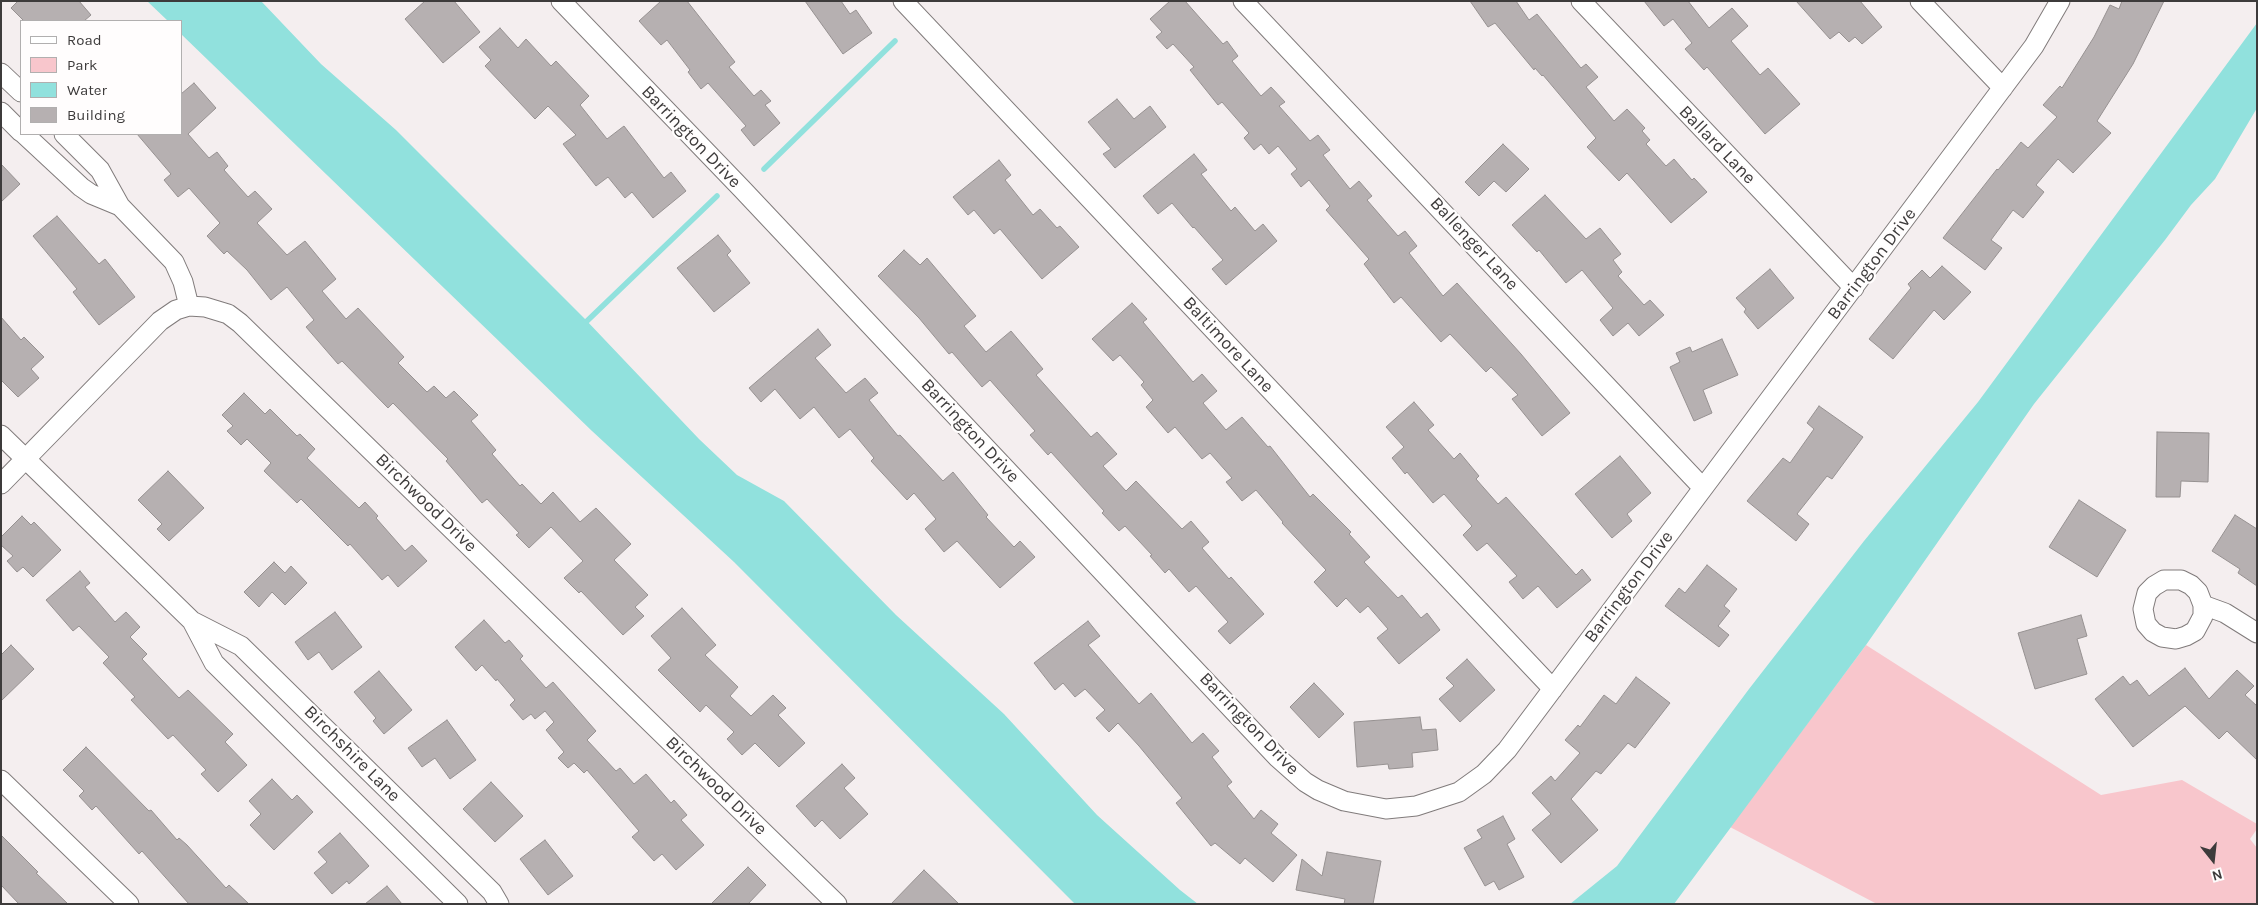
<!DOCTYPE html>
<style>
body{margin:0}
#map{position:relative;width:2258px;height:905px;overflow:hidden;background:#f4eeef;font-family:Karla,sans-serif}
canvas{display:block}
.frame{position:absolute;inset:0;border:2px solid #3d3b3b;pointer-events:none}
.legend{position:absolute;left:20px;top:20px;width:162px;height:115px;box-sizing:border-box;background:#fffdfd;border:1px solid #b1afaf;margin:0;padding:6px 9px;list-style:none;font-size:15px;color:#3d3b3b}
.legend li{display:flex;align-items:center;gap:10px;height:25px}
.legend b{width:25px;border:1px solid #b1afaf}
.north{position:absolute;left:2188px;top:835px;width:50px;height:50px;-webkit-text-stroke:4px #fffdfd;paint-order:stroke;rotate:164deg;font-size:14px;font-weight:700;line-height:20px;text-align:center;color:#3d3b3b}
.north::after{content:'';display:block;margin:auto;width:18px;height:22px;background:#3d3b3b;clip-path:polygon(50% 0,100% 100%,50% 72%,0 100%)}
</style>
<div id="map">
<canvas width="2258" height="905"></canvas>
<div class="frame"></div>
<ul class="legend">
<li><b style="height:6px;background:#fff"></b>Road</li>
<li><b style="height:14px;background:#f8c6cc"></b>Park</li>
<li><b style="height:14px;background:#91e1dd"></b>Water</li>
<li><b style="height:14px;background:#b6b0b1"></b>Building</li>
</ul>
<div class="north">N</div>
</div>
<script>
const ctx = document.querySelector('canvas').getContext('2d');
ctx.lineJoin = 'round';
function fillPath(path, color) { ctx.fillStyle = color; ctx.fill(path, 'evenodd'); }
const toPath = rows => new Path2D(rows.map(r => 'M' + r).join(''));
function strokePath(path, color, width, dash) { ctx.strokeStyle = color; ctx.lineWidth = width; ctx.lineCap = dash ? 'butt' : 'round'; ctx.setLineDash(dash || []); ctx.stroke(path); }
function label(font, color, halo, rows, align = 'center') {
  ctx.font = font + ' Karla,sans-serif'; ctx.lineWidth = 4.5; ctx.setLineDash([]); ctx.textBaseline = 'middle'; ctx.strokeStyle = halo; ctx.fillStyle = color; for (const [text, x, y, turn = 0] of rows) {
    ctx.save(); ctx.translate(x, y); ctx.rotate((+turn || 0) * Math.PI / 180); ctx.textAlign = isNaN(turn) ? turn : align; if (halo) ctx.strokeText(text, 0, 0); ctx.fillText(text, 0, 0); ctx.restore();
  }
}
fillPath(toPath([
 [1866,645,2101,795,2182,780,2257,824,2257,829,2250,839,2257,848,2257,904,1877,904,1730,827]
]), '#f8c6cc');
fillPath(toPath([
 [147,1,261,1,321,64,396,130,585,319,699,439,737,475,784,501,896,615,1004,714,1097,815,1180,890,1198,904,1075,904,734,562,592,431,181,34,181,21,168,21],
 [2257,23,2257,108,2215,179,2191,205,2165,240,2034,404,1866,645,1674,904,1570,904,1617,866,1749,689,1864,541,1978,402]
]), '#91e1dd');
strokePath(toPath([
 [764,169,895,41],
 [587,321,717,196]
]), '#91e1dd', 5.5);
const building = toPath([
 [18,1,79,1,91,15,84,21,24,21,11,8,18,1],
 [425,1,454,1,480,32,443,63,405,19,425,1],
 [661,1,687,1,735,62,729,67,754,96,761,90,771,101,765,105,780,123,754,146,741,130,746,126,708,83,701,89,688,72,690,70,667,40,661,45,639,21,661,1],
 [805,1,841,1,850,14,856,10,872,33,843,54,805,1],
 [1170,1,1185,1,1223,44,1227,41,1238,56,1232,61,1261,96,1271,87,1285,102,1279,106,1310,141,1318,135,1330,150,1323,155,1350,189,1359,181,1372,196,1367,200,1398,236,1405,231,1417,246,1409,253,1443,296,1457,283,1521,354,1570,413,1542,436,1512,399,1518,395,1491,367,1486,372,1450,334,1441,342,1401,297,1394,303,1364,264,1369,259,1326,210,1330,206,1309,180,1301,187,1291,174,1297,169,1278,146,1269,154,1261,144,1254,150,1244,138,1249,133,1222,102,1218,105,1190,70,1194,67,1173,44,1167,49,1156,37,1162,32,1150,19,1170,1],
 [1470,1,1516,1,1529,20,1537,14,1581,68,1586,64,1598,77,1586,87,1614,121,1627,109,1645,128,1642,131,1650,140,1646,144,1666,166,1674,159,1692,180,1694,178,1707,192,1671,223,1627,173,1619,181,1587,147,1596,138,1543,75,1542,76,1535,68,1534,70,1495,23,1488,27,1470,1],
 [1644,1,1688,1,1709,28,1732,8,1748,26,1731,41,1760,75,1768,68,1800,104,1765,134,1707,67,1704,70,1685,49,1692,43,1673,19,1664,26,1644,1],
 [1796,1,1860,1,1882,27,1862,44,1855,37,1849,42,1839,32,1830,39,1796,1],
 [2122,1,2164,1,2133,64,2097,121,2111,133,2073,173,2058,159,2036,185,2044,192,2023,218,2013,210,1991,240,2002,248,1985,270,1943,238,1997,169,1998,170,2021,142,2028,148,2057,117,2043,105,2060,86,2062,88,2094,37,2110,5,2119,9,2122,1],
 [500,28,518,48,526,39,551,66,556,61,589,96,580,105,607,139,624,126,664,178,671,172,686,191,653,218,632,192,625,198,608,177,596,186,563,144,576,135,548,106,535,119,485,66,491,60,479,47,500,28],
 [194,83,216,108,188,134,209,158,217,152,228,166,224,170,248,197,255,191,272,209,257,223,287,255,305,241,336,279,322,291,346,319,358,308,404,357,398,363,427,392,434,386,446,398,454,391,478,415,471,421,496,450,492,454,520,486,522,484,541,504,553,492,580,522,596,508,631,544,614,560,648,595,635,607,644,616,623,635,581,591,579,593,564,578,583,561,551,527,529,548,516,535,519,533,487,499,482,503,446,461,448,459,393,403,388,408,342,361,338,364,306,327,314,320,287,287,271,300,247,270,227,251,224,254,207,236,220,223,189,188,178,197,164,180,171,174,137,134,181,134,181,94,194,83],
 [1117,99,1134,119,1150,106,1166,127,1115,168,1103,154,1111,149,1088,122,1117,99],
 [1503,144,1529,169,1506,192,1494,181,1479,196,1465,182,1503,144],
 [1194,154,1207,170,1201,174,1231,211,1235,207,1255,231,1263,224,1277,241,1226,285,1212,269,1223,260,1194,227,1193,228,1172,203,1158,214,1143,196,1194,154],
 [999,160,1011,175,1005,180,1033,215,1040,209,1057,228,1060,226,1079,247,1042,279,1000,229,994,234,974,210,968,215,953,197,999,160],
 [1,164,20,184,1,202,1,164],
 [1545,195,1586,239,1600,228,1621,254,1613,260,1622,272,1618,276,1644,305,1650,300,1664,315,1639,336,1628,323,1613,336,1600,320,1613,308,1582,270,1566,283,1539,250,1537,252,1512,225,1545,195],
 [57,216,99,264,105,259,135,297,99,325,73,292,77,289,33,236,57,216],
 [718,235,731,251,727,255,750,283,714,312,677,268,718,235],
 [904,250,920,265,927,258,976,316,964,326,986,352,1011,331,1043,369,1036,375,1091,437,1097,432,1117,454,1103,466,1126,491,1136,481,1182,529,1191,521,1209,542,1202,548,1229,579,1231,577,1264,614,1230,644,1218,631,1228,622,1196,586,1189,592,1169,569,1165,573,1150,556,1152,555,1125,526,1119,531,1102,513,1104,511,1051,452,1048,455,1030,435,1035,431,990,380,982,387,952,352,949,354,919,318,878,276,904,250],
 [1942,266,1971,292,1944,320,1934,310,1893,359,1869,339,1911,288,1908,284,1922,270,1930,278,1942,266],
 [1770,269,1794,298,1758,329,1744,312,1746,309,1736,298,1770,269],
 [1132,303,1147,319,1143,322,1193,382,1202,374,1217,391,1203,403,1226,430,1242,417,1268,447,1270,446,1310,497,1313,494,1351,532,1349,534,1370,557,1364,562,1398,598,1402,595,1421,618,1427,613,1440,630,1399,664,1377,638,1388,629,1368,606,1360,613,1346,598,1337,607,1314,582,1326,570,1282,523,1283,522,1256,490,1242,501,1226,482,1232,478,1210,453,1202,459,1175,427,1168,433,1146,407,1153,400,1141,385,1144,382,1120,355,1113,361,1092,339,1132,303],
 [1,317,21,340,24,337,44,357,31,369,39,378,18,397,1,380,1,317],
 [818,329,831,345,815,358,846,393,865,378,878,393,869,400,898,436,900,435,943,481,953,472,988,515,986,517,1014,547,1020,541,1035,557,1000,588,957,541,944,552,925,529,936,519,914,493,907,500,871,461,874,458,850,429,839,438,814,407,800,419,775,389,761,402,749,388,818,329],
 [1722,339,1738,375,1703,390,1712,413,1694,421,1670,367,1680,362,1676,353,1690,347,1692,352,1722,339],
 [244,393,265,414,270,409,297,436,300,434,315,449,307,458,359,508,365,502,378,516,376,518,405,551,412,545,427,561,398,587,388,575,382,580,350,544,348,546,301,499,297,503,264,471,271,463,247,439,241,445,227,431,233,426,222,415,244,393],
 [1414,402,1434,425,1428,430,1454,459,1460,453,1479,476,1476,479,1498,504,1506,497,1576,575,1582,569,1591,580,1557,608,1538,586,1523,599,1509,582,1517,576,1487,543,1477,551,1463,535,1472,526,1444,494,1433,503,1407,472,1405,474,1392,458,1404,447,1386,427,1414,402],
 [1819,406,1863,437,1832,479,1827,476,1797,514,1809,524,1796,541,1747,501,1783,458,1790,463,1814,429,1807,423,1819,406],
 [2157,432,2209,433,2208,482,2181,481,2180,497,2156,497,2157,432],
 [1620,456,1651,493,1627,514,1632,521,1612,538,1575,494,1620,456],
 [168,471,204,508,169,541,157,529,162,524,138,500,168,471],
 [2079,500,2126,530,2097,577,2049,547,2079,500],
 [2235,515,2257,529,2257,586,2238,573,2240,569,2212,551,2235,515],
 [22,516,31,525,34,522,61,550,33,577,23,567,17,572,7,561,13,556,1,545,1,537,22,516],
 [274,562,285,573,291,566,307,583,285,605,272,592,259,607,244,592,274,562],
 [1707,565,1737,589,1724,606,1730,611,1718,626,1729,635,1719,647,1665,606,1679,588,1685,593,1707,565],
 [80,571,90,583,85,587,115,622,126,612,140,627,130,637,147,654,142,659,179,698,188,690,233,734,225,742,247,765,218,792,201,774,206,770,173,735,168,739,131,700,135,697,103,663,109,657,79,626,73,631,46,600,80,571],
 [682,608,716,645,705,655,738,687,730,696,751,716,773,695,786,708,778,715,805,743,779,767,755,743,742,755,727,739,734,732,706,705,700,712,658,670,671,658,651,636,682,608],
 [335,612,362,647,332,670,319,652,308,660,295,642,335,612],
 [2081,615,2087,636,2077,639,2087,674,2035,689,2018,633,2081,615],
 [484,620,505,643,509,640,523,656,520,659,546,688,553,682,596,731,587,740,616,771,620,768,634,784,646,774,671,803,674,800,687,815,681,820,704,845,676,870,662,854,654,861,632,837,639,831,587,770,584,773,574,763,568,768,558,758,564,752,546,730,554,722,545,711,535,719,531,714,523,720,510,705,515,700,497,679,496,681,482,665,476,671,455,647,484,620],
 [1088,621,1100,636,1088,645,1139,704,1151,693,1192,743,1203,733,1219,751,1212,757,1232,782,1227,786,1254,819,1261,810,1278,824,1271,833,1297,855,1273,882,1245,858,1240,864,1215,843,1211,846,1176,803,1182,798,1139,746,1118,723,1109,732,1096,718,1105,710,1085,689,1075,697,1063,683,1055,690,1034,663,1088,621],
 [11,645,34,669,1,701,1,655,11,645],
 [1467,659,1495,690,1460,722,1439,699,1454,686,1446,678,1467,659],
 [2185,668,2209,699,2237,670,2254,686,2245,695,2257,706,2257,760,2227,731,2219,739,2185,706,2133,747,2095,699,2123,676,2130,685,2137,680,2149,696,2185,668],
 [379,671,412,710,384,734,373,721,376,718,354,692,379,671],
 [1636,677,1670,703,1635,748,1628,743,1601,774,1596,771,1571,799,1598,830,1561,863,1532,830,1551,814,1532,793,1551,776,1555,781,1580,753,1565,740,1578,725,1580,727,1604,695,1616,704,1636,677],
 [1314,683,1344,714,1319,738,1290,707,1314,683],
 [1420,717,1422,730,1436,729,1438,750,1412,753,1413,767,1389,769,1388,764,1357,767,1354,722,1420,717],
 [447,720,476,760,450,779,435,758,422,767,408,748,447,720],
 [86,747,149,811,151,810,177,840,179,838,187,845,226,888,229,885,249,904,189,904,142,851,139,854,96,806,92,810,79,796,84,791,63,770,86,747],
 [842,764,855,778,844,788,868,814,840,839,822,820,815,827,796,806,842,764],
 [272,779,292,800,297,795,313,812,274,850,250,825,261,814,249,801,272,779],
 [491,782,523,816,495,842,463,809,491,782],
 [1503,816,1515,839,1507,844,1524,877,1499,890,1494,881,1485,886,1464,848,1482,838,1477,830,1503,816],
 [340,833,369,866,349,884,347,881,332,894,314,873,327,862,318,852,340,833],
 [1,835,38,872,36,873,68,904,19,904,1,885,1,835],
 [545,840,573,876,548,895,520,859,545,840],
 [1327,852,1381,861,1373,904,1344,904,1345,899,1296,890,1302,859,1322,876,1327,852],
 [748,867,766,885,748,904,711,904,748,867],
 [924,870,959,904,891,904,924,870],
 [387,886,402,904,365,904,387,886]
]);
fillPath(building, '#b6b0b1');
strokePath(building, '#969191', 1);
const street = toPath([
 [561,1,742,189,1278,758,1305,782,1318,790,1344,801,1386,809,1416,806,1459,792,1484,774,1507,750,2034,46,2060,1],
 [903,1,1553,689],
 [1243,1,1703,488],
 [1581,1,1854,288],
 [1920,1,2003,88],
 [1,73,21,92],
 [1,112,21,132],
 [24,134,81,187,91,194,120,206,100,170,64,134],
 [120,206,174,262,183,282,189,306],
 [1,435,192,621],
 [1,484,160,321,176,310,189,306,205,307,228,314,240,323,837,904],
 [2203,605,2203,616,2195,631,2186,636,2176,639,2162,637,2153,632,2146,624,2143,609,2147,593,2154,586,2164,580,2181,580,2191,585,2198,592,2203,605,2225,613,2257,633],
 [1,780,129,904],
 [458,904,214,663,192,621,241,646,492,892,499,904]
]);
strokePath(street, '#807b7b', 21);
strokePath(street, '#fff', 19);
label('18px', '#3d3b3b', '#fffdfd', [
 ["Barrington Drive",691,137,46],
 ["Ballard Lane",1717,145,46],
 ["Ballenger Lane",1474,244,47],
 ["Barrington Drive",1872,264,-53],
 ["Baltimore Lane",1228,345,47],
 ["Barrington Drive",970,431,47],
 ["Birchwood Drive",426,503,44],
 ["Barrington Drive",1629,587,-53],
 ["Barrington Drive",1249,724,46],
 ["Birchshire Lane",352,754,45],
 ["Birchwood Drive",716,786,44]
]);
</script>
